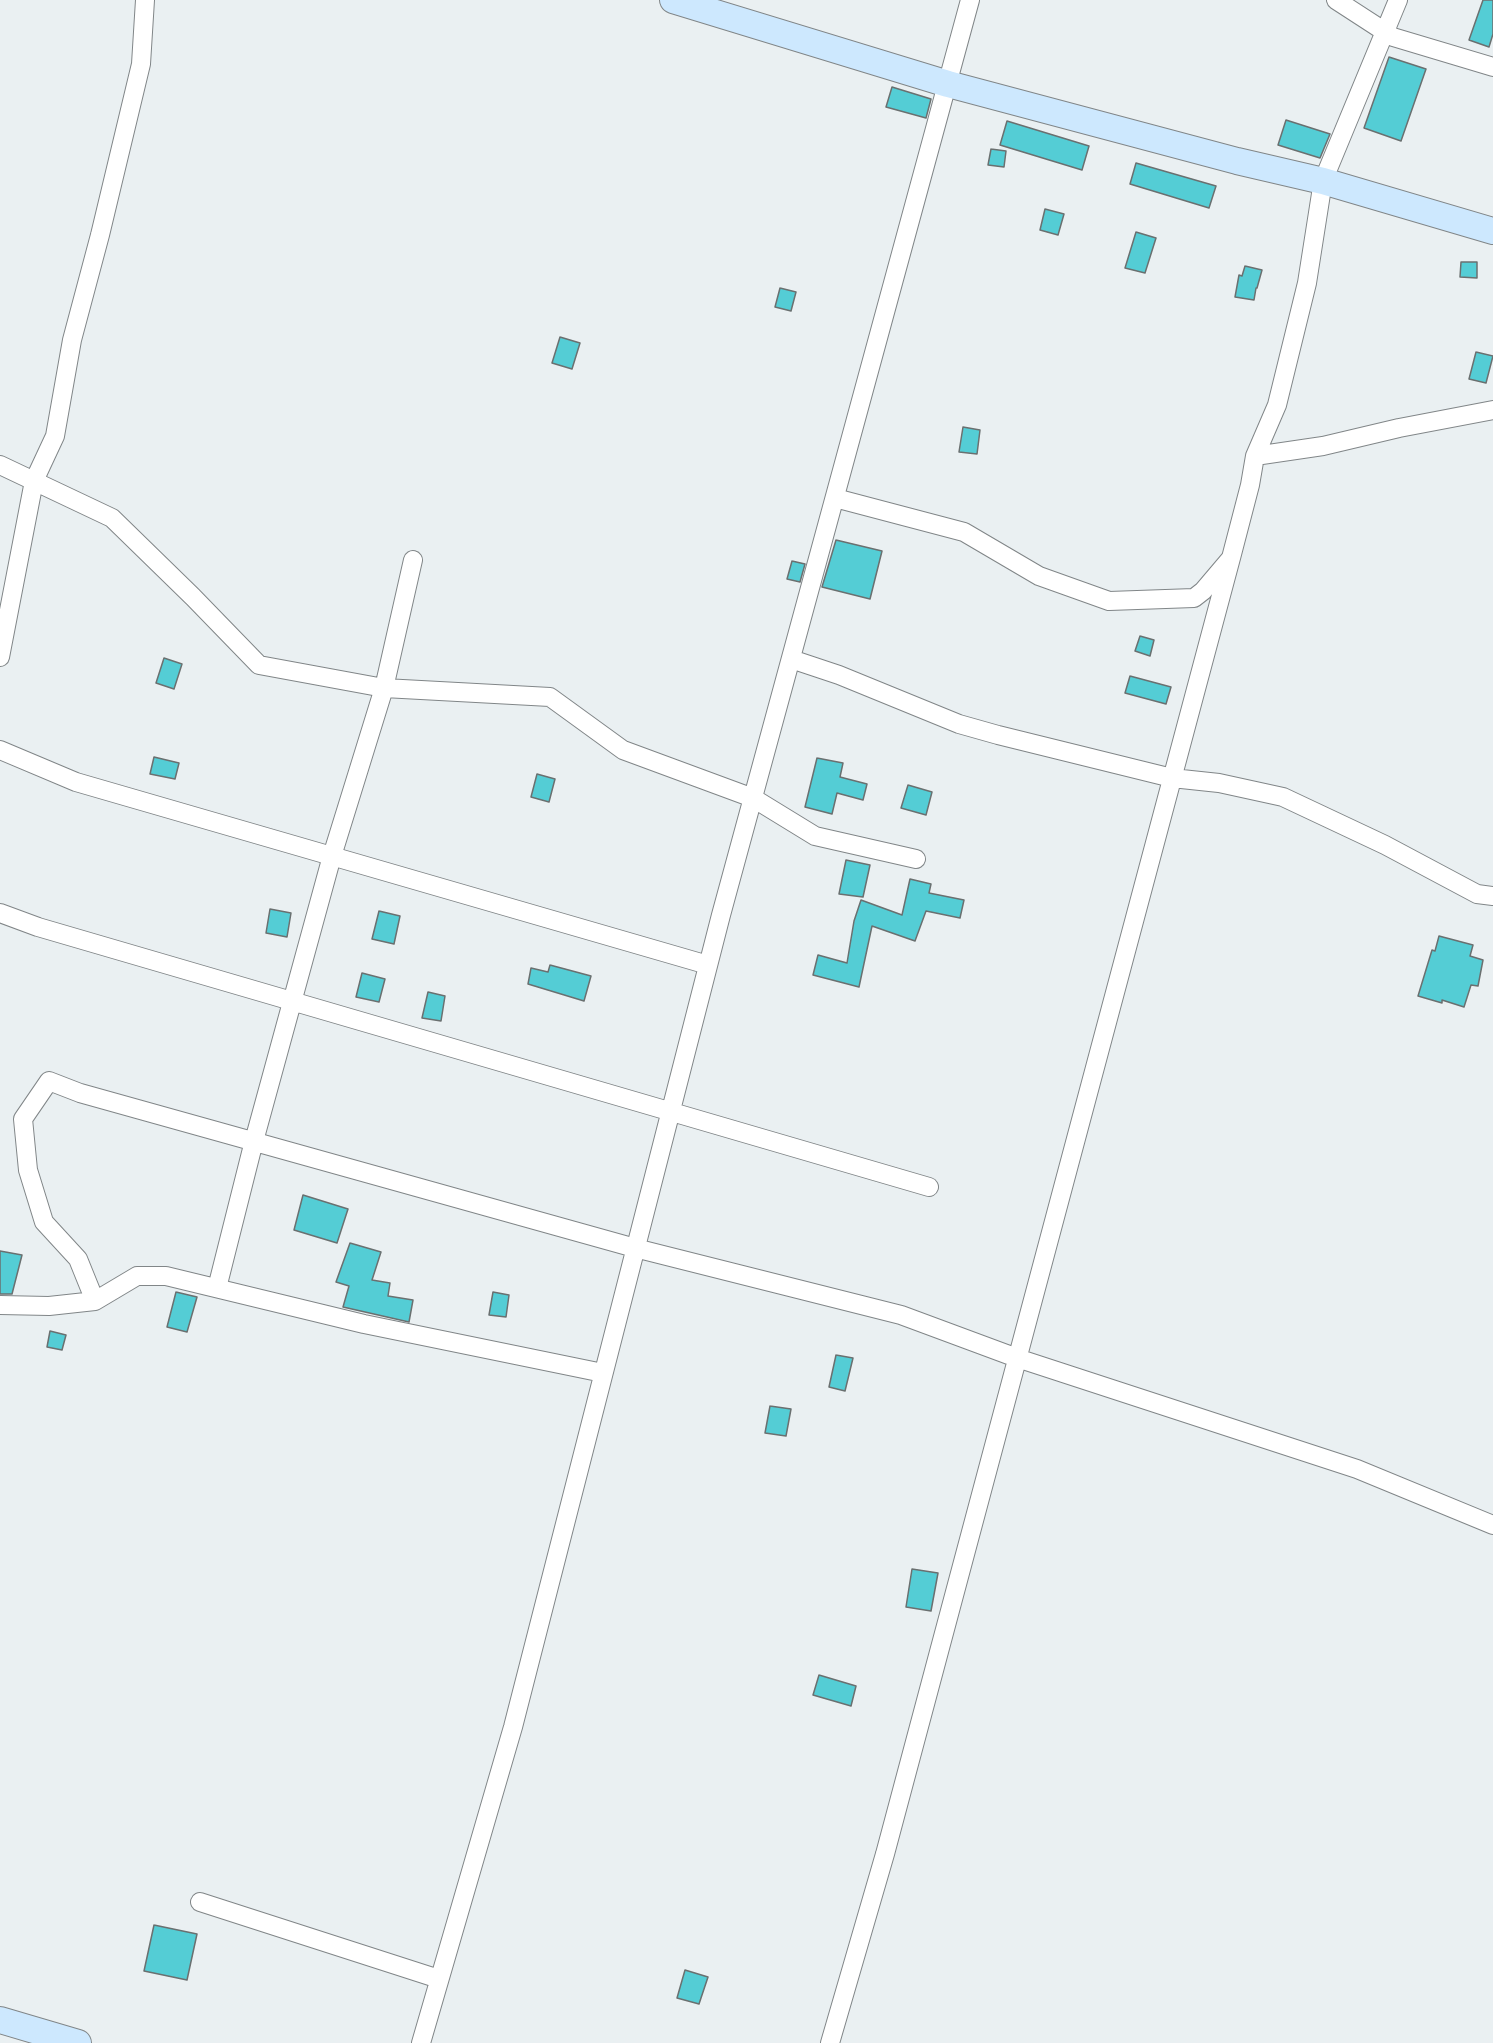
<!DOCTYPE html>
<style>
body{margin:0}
canvas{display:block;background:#eaf0f2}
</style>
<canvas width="1493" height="2043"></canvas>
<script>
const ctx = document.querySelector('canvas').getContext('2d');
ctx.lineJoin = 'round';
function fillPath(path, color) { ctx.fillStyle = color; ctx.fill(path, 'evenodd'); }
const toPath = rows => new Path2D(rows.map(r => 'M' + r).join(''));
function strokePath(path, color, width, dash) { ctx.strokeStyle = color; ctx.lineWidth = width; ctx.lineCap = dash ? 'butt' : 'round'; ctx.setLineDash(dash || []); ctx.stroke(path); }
const building = toPath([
 [1483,0,1493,0,1493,34,1489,47,1469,40,1483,0],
 [1389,57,1426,69,1401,141,1364,128,1389,57],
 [892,87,931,99,926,118,886,107,892,87],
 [1286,120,1330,134,1320,158,1278,145,1286,120],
 [1007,121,1089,146,1082,170,1000,145,1007,121],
 [991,149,1006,151,1004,167,988,165,991,149],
 [1136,163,1216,186,1209,208,1130,184,1136,163],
 [1045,209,1064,214,1058,235,1040,230,1045,209],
 [1136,232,1156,238,1145,273,1125,268,1136,232],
 [1461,262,1477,262,1477,278,1460,277,1461,262],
 [1245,266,1262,270,1257,288,1256,288,1254,300,1235,297,1239,275,1242,276,1245,266],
 [780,288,796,292,791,311,775,307,780,288],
 [560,337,580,343,572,369,552,363,560,337],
 [1476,352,1493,356,1486,383,1469,379,1476,352],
 [963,427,980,430,977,454,959,452,963,427],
 [836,540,882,551,870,599,822,587,836,540],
 [792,561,805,564,800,582,787,579,792,561],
 [1140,636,1154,640,1150,656,1135,651,1140,636],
 [164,658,182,664,174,689,156,683,164,658],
 [1130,676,1171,687,1166,704,1125,693,1130,676],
 [154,757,179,763,175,779,150,774,154,757],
 [817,758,843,763,840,777,867,784,863,800,837,793,832,814,805,807,817,758],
 [537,774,555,779,549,802,531,797,537,774],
 [908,785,932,792,926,815,901,808,908,785],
 [846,860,870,865,863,897,839,894,846,860],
 [910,879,931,884,929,893,964,900,960,918,926,911,915,941,872,926,859,987,813,975,818,955,847,963,854,921,861,900,902,915,910,879],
 [270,909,291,913,287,937,266,933,270,909],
 [379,911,400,916,394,944,372,939,379,911],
 [1439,936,1473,945,1470,956,1483,960,1478,986,1471,985,1464,1007,1442,1000,1442,1003,1418,996,1432,950,1435,951,1439,936],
 [550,965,591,976,584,1001,528,984,531,968,548,972,550,965],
 [362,973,385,979,379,1002,356,997,362,973],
 [428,992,445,996,441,1021,422,1018,428,992],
 [303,1195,348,1209,337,1243,294,1230,303,1195],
 [350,1243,381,1252,372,1280,390,1283,388,1296,413,1300,409,1322,343,1307,349,1286,336,1282,350,1243],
 [0,1251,22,1255,12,1294,0,1294,0,1251],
 [176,1292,197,1297,187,1332,167,1327,176,1292],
 [493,1292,509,1295,506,1317,489,1315,493,1292],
 [50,1331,66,1335,62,1350,47,1347,50,1331],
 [836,1355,853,1358,845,1391,829,1387,836,1355],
 [770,1406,791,1409,786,1436,765,1433,770,1406],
 [912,1569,938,1573,931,1611,906,1607,912,1569],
 [819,1675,856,1686,851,1706,813,1695,819,1675],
 [154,1925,197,1934,187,1980,144,1971,154,1925],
 [685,1970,708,1977,699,2004,677,1998,685,1970]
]);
fillPath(building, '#54cdd5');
strokePath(building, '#6a7070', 1.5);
const street = toPath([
 [1336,0,1393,37,1493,67],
 [1255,456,1323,446,1399,428,1493,410],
 [0,465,112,518,193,597,259,665,384,688,550,697,623,750,753,798,815,836,916,859],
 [835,498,964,532,1039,576,1109,601,1194,598,1203,591,1231,558,1250,485,1255,456,1277,405,1307,283,1323,181,1398,0],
 [0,657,34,481,55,436,72,340,100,235,141,64,145,0],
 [791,659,839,675,959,724,998,735,1172,778,1219,783,1283,797,1385,845,1477,894,1493,896],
 [0,750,76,782,708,965],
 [0,913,38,927,929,1187],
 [217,1288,254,1141,332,856,384,688,413,560],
 [95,1301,78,1259,44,1222,28,1170,23,1119,49,1081,80,1093,635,1248,901,1315,1017,1358,1357,1469,1493,1525],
 [0,1305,49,1306,95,1301,137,1276,166,1276,364,1324,603,1373],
 [200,1902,439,1979],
 [421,2043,513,1727,721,915,970,0],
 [830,2043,885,1854,1231,558]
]);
const secondary = toPath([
 [673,0,948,84,1237,161,1323,181,1493,231],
 [0,2020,78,2043]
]);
strokePath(street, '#818688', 20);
strokePath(secondary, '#818688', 28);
strokePath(street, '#fff', 18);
strokePath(secondary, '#cde8fe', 26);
</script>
